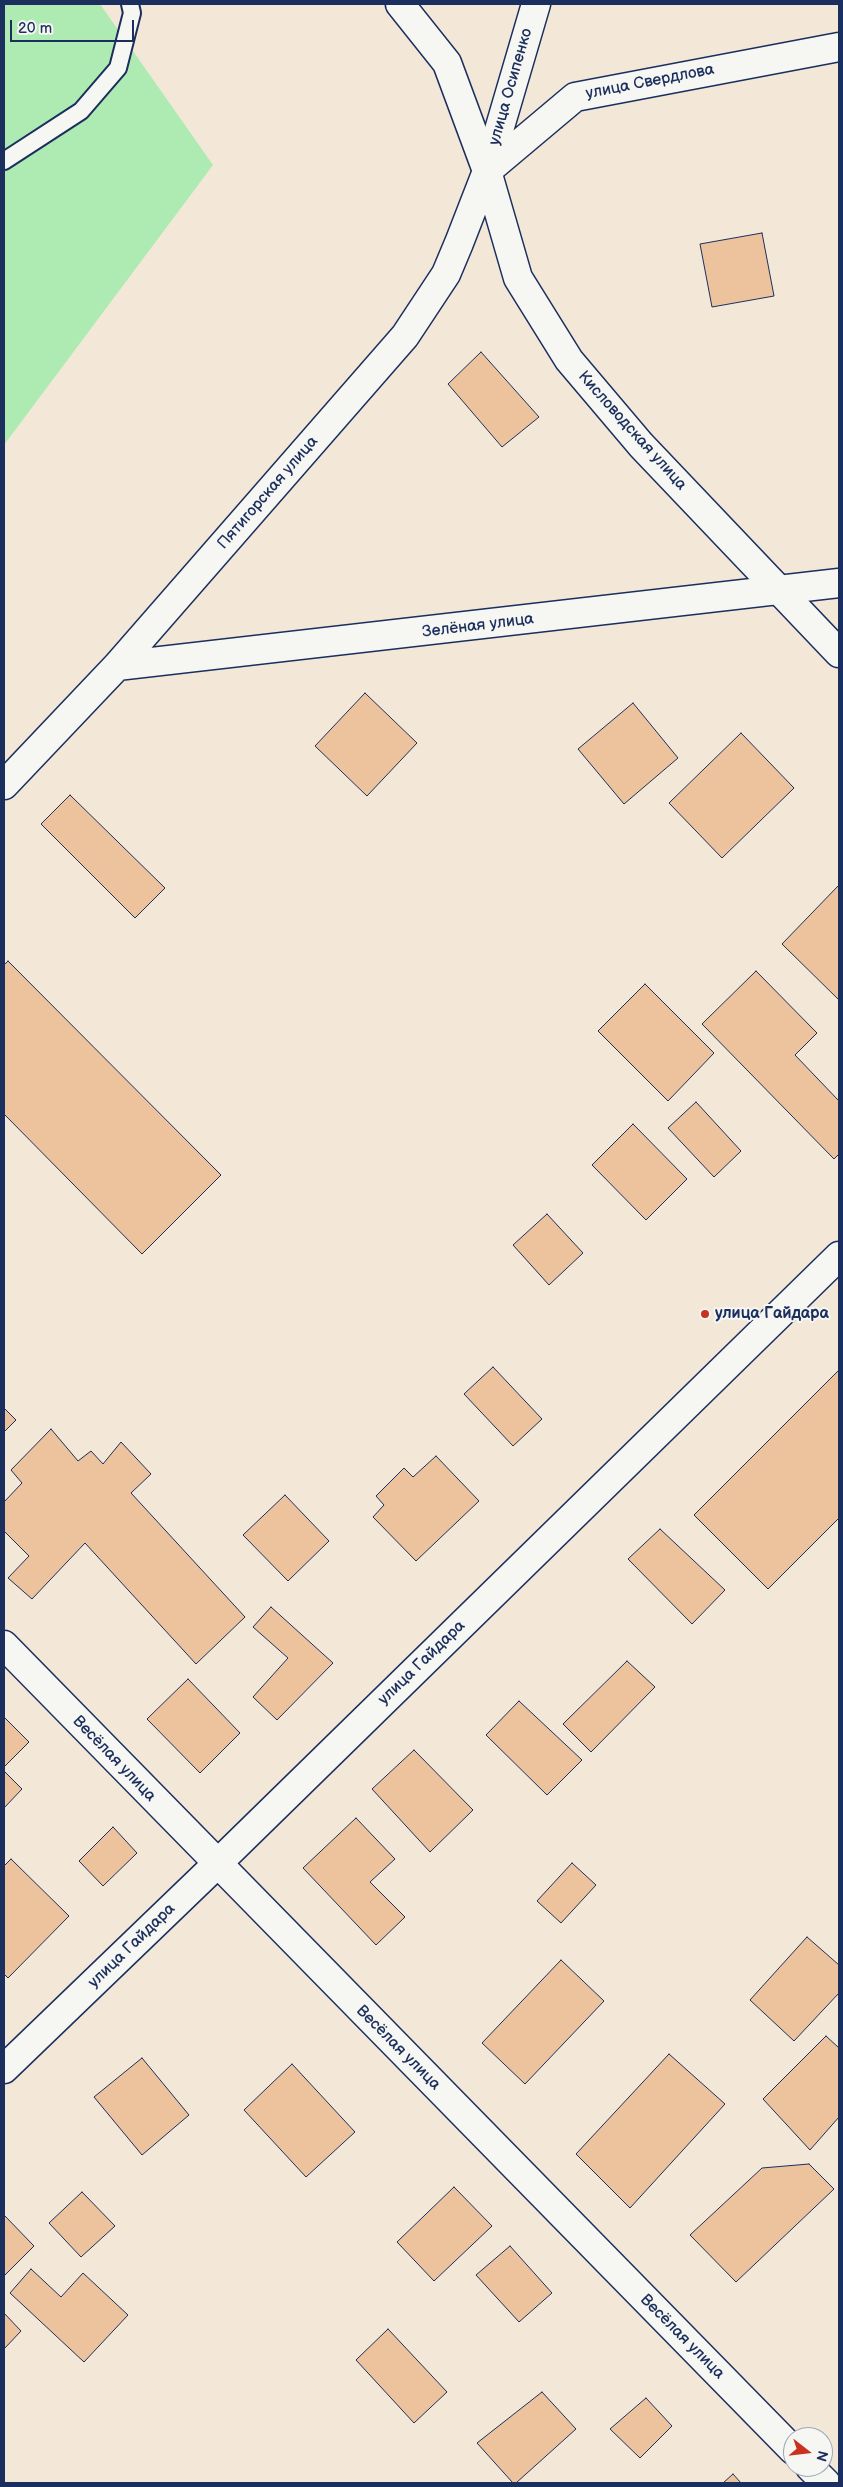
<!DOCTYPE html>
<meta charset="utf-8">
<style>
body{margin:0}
#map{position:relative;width:843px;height:2487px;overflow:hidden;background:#f3e7d8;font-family:"Balsamiq Sans",sans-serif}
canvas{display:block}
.frame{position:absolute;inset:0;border:5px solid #1b2f5e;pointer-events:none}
.north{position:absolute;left:783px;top:2427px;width:50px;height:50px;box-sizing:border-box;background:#f6f6f2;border:1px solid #9ea6b7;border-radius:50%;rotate:106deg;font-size:14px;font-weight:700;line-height:20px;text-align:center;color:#1b2f5e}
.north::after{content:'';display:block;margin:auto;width:18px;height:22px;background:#c8321e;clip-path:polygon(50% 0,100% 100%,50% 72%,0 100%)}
.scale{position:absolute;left:10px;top:20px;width:124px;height:22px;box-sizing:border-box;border:2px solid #1b2f5e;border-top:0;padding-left:6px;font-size:15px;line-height:18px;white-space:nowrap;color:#1b2f5e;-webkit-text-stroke:4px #f6f6f2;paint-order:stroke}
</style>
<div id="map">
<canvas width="843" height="2487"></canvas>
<div class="frame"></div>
<div class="north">N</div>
<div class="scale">20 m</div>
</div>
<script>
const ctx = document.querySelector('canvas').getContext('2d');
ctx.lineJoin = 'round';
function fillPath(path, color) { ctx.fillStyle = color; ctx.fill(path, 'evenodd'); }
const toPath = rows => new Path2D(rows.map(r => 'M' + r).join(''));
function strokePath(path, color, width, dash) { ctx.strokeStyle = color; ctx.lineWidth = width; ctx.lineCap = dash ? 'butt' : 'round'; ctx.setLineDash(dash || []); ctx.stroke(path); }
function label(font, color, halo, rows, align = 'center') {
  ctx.font = font + ' "Balsamiq Sans",sans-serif'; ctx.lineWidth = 4; ctx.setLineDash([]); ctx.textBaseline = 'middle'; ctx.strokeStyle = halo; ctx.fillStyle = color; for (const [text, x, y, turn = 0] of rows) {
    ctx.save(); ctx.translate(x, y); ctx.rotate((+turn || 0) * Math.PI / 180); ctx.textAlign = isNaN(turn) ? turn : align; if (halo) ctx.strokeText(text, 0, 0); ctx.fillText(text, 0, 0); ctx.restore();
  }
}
fillPath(toPath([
 [4,4,100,4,213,165,4,445]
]), '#aeebb2');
const building = toPath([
 [762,233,774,296,712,307,700,244,762,233],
 [481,352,539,417,502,447,448,384,481,352],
 [365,693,417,743,367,796,315,746,365,693],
 [633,703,678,758,624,804,578,749,633,703],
 [741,733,794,788,722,858,669,803,741,733],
 [70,795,165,888,135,918,41,824,70,795],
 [839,885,839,1000,782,944,839,885],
 [8,961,221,1175,142,1254,4,1114,4,965,8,961],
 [756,971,817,1033,795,1055,839,1101,839,1154,834,1159,702,1024,756,971],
 [645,984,714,1053,668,1101,598,1031,645,984],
 [696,1102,741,1151,714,1177,668,1128,696,1102],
 [633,1124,687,1179,646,1220,592,1165,633,1124],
 [547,1214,583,1253,549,1285,513,1245,547,1214],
 [493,1367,542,1419,513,1446,464,1394,493,1367],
 [839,1370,839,1518,768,1589,694,1515,839,1370],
 [4,1408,16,1420,4,1432,4,1408],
 [51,1429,78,1461,91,1451,103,1464,121,1442,151,1474,131,1493,245,1617,196,1664,85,1543,32,1599,8,1578,29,1556,4,1531,4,1502,22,1483,11,1470,51,1429],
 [436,1456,479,1501,416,1561,373,1517,384,1505,376,1496,404,1468,413,1477,436,1456],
 [285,1495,329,1541,288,1581,243,1535,285,1495],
 [660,1529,725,1590,692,1624,628,1559,660,1529],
 [271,1607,333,1663,277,1720,253,1697,288,1658,253,1627,271,1607],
 [627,1661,655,1687,591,1752,563,1724,627,1661],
 [188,1679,240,1733,200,1773,147,1719,188,1679],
 [519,1701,582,1760,547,1795,486,1735,519,1701],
 [4,1717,29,1742,4,1767,4,1717],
 [414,1750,473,1810,430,1852,372,1789,414,1750],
 [4,1771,22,1789,4,1808,4,1771],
 [356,1818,395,1859,370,1882,405,1917,376,1945,303,1868,356,1818],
 [113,1827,137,1853,103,1886,79,1861,113,1827],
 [11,1859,69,1916,8,1978,4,1974,4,1866,11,1859],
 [572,1863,596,1885,561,1923,537,1901,572,1863],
 [807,1937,839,1965,839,1993,794,2041,750,2000,807,1937],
 [561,1960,604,2001,525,2084,482,2043,561,1960],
 [826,2036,839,2048,839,2117,810,2150,763,2099,826,2036],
 [669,2054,725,2104,630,2208,576,2154,669,2054],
 [142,2058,189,2115,142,2155,94,2097,142,2058],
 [292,2064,355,2132,306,2177,244,2110,292,2064],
 [809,2164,834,2189,736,2282,690,2235,762,2168,809,2164],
 [454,2187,492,2226,434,2281,397,2242,454,2187],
 [82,2192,115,2226,81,2257,49,2223,82,2192],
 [4,2215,34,2246,4,2276,4,2215],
 [510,2246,552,2293,519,2322,476,2275,510,2246],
 [31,2269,61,2297,83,2273,128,2315,84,2362,10,2293,31,2269],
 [4,2313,21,2331,4,2349,4,2313],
 [388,2329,447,2392,414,2423,356,2360,388,2329],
 [542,2392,576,2429,516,2483,513,2483,477,2443,542,2392],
 [646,2398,672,2426,640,2458,610,2429,646,2398],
 [733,2474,741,2483,723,2483,733,2474]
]);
fillPath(building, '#edc39d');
strokePath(building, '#1b2f5e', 1);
const lane = toPath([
 [4,161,81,111,118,68,132,13,130,4]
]);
const street = toPath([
 [487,171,575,97,839,47],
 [117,666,839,583],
 [4,785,117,666,405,336,446,274,459,243,487,171,536,4],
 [4,1645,793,2450],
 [4,2069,217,1864,839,1256],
 [810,2467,826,2483]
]);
const secondary = toPath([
 [400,4,447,63,487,171,518,278,569,360,641,445,839,653]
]);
strokePath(lane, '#1b2f5e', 20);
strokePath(street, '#1b2f5e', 31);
strokePath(secondary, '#1b2f5e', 31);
strokePath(lane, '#f6f6f2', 16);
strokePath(street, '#f6f6f2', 28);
strokePath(secondary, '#f6f6f2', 28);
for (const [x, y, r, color] of [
 [705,1314,5,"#c8321e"]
]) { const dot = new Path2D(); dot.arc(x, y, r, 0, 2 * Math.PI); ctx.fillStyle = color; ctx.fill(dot); strokePath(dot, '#f6f6f2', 2); }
label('16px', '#1b2f5e', '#f6f6f2', [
 ["улица Свердлова",650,82,-11],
 ["улица Осипенко",511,87,-74],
 ["Кисловодская улица",632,431,48],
 ["Пятигорская улица",268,493,-49],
 ["Зелёная улица",478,626,-7],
 ["улица Гайдара",422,1663,-44],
 ["Весёлая улица",114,1759,46],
 ["улица Гайдара",132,1946,-44],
 ["Весёлая улица",398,2048,45],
 ["Весёлая улица",682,2337,45]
]);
label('bold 16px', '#1b2f5e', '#f6f6f2', [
 ["улица Гайдара",715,1314]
], 'left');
</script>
